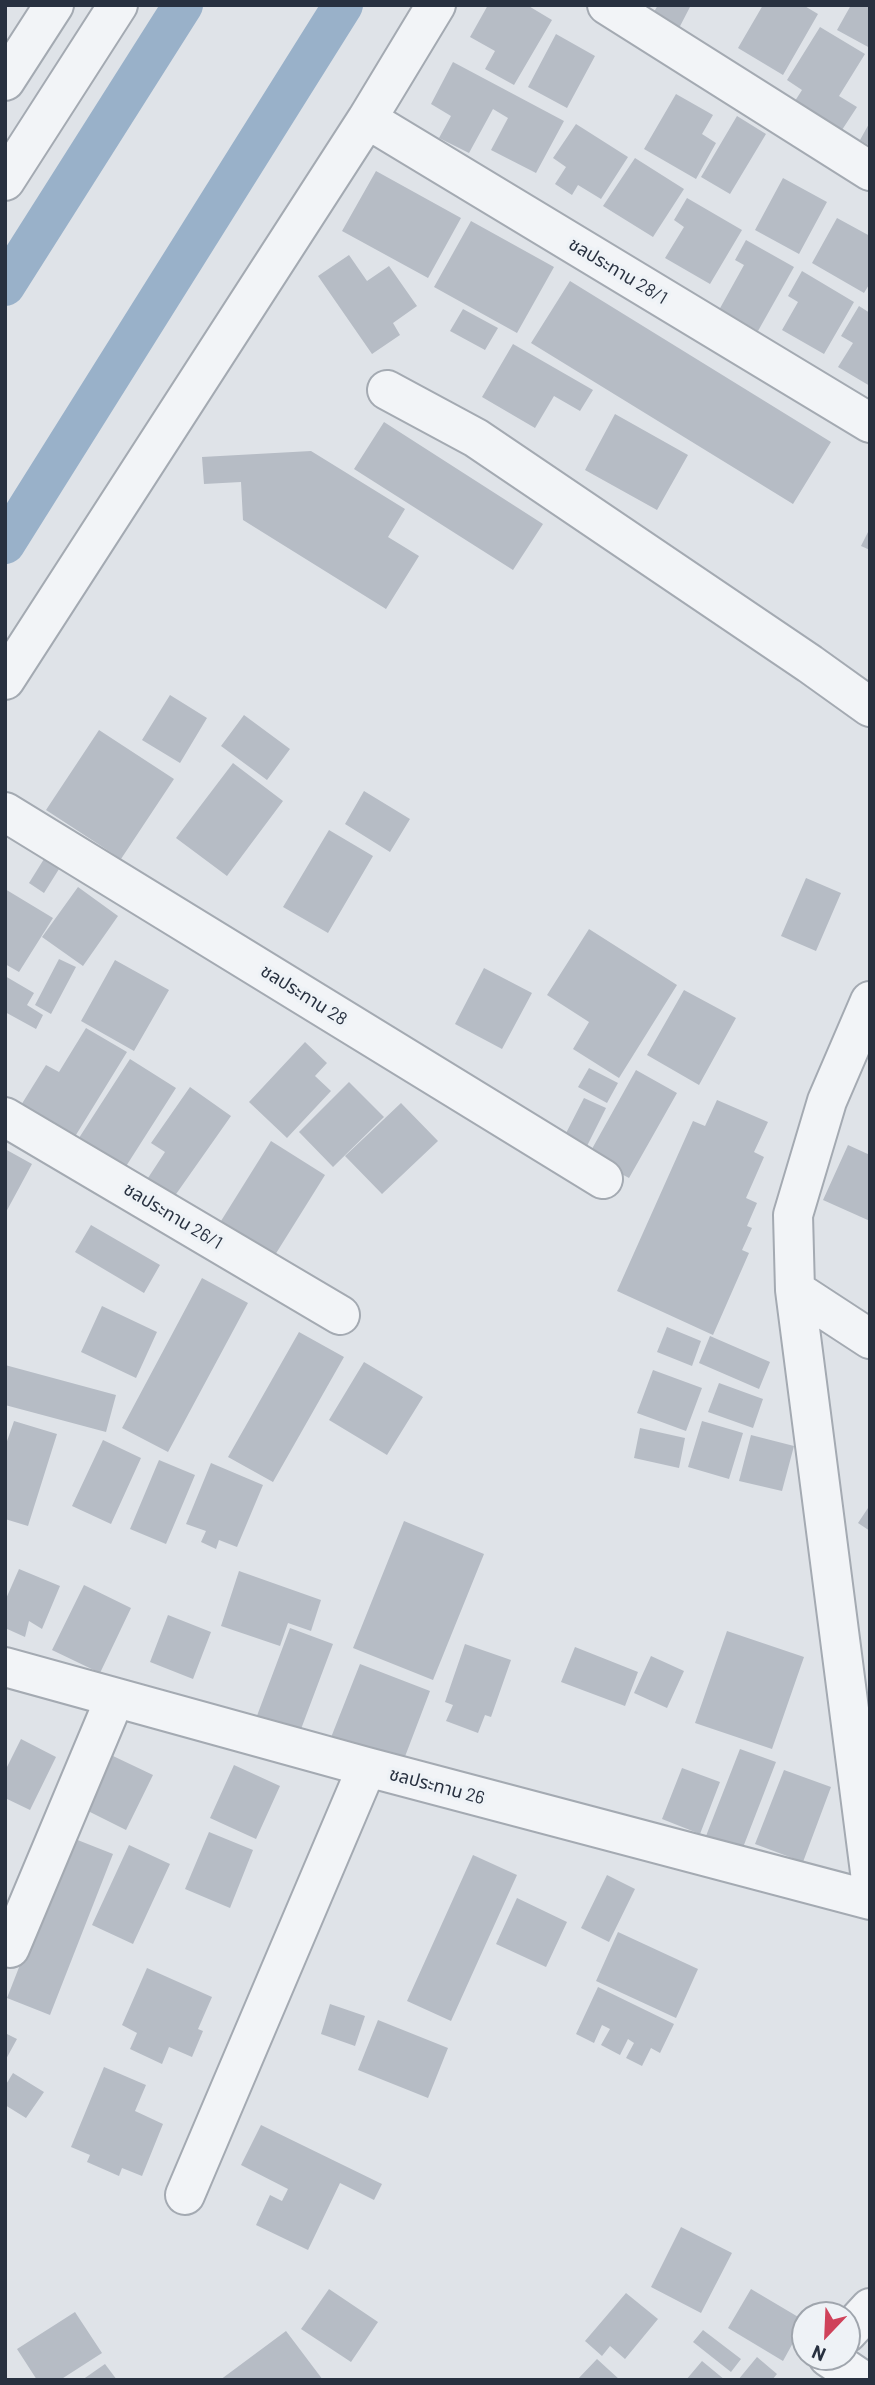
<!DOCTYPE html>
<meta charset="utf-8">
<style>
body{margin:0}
#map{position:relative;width:875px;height:2385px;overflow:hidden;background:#dfe3e8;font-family:Barlow,sans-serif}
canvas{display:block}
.frame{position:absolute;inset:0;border:7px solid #283140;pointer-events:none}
.north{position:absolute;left:791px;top:2301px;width:70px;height:70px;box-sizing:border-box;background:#eef2f6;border:2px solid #9fa5ad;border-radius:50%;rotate:203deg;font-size:19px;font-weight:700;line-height:28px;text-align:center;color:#283140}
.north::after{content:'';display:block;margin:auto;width:24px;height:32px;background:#cf425a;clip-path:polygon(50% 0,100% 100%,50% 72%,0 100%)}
</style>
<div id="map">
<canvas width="875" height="2385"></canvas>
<div class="frame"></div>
<div class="north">N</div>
</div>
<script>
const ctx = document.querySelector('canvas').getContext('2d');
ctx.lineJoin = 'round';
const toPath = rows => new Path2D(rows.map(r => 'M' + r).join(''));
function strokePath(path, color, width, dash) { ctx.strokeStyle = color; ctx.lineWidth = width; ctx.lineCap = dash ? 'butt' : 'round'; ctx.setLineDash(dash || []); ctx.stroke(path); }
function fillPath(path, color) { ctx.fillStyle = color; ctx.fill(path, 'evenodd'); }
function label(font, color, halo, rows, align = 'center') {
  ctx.font = font + ' Barlow,"Noto Sans Thai",sans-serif'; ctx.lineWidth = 7; ctx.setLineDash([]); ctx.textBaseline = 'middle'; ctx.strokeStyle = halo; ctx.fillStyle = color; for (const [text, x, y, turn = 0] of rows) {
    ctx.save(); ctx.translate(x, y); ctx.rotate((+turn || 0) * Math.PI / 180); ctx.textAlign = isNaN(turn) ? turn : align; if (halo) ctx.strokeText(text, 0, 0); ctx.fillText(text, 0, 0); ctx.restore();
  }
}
strokePath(toPath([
 [5,286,183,5],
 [5,544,343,5]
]), '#99b1c9', 40);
fillPath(toPath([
 [488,5,527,5,552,20,514,85,485,69,495,51,470,37],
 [658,5,691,5,677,32,651,17],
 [763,5,803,5,818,14,783,75,738,48],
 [851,5,866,5,870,8,870,48,837,30],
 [820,27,865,54,839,96,857,107,840,133,793,104,802,90,787,80],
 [556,34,595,56,567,108,528,87],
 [453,62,564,121,536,173,491,150,508,118,493,109,469,153,439,138,451,116,431,104],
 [676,94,713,115,702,134,716,143,696,179,644,149],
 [737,116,766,134,730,194,701,177],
 [870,122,870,146,860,140],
 [576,124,628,157,601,199,578,185,572,195,555,184,566,167,553,158],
 [635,158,684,189,653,237,603,206],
 [376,171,461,218,428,278,342,231],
 [783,178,827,202,799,254,755,230],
 [687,198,742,230,710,284,665,258,684,227,674,220],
 [837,218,870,236,870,283,864,293,812,263],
 [471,221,554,267,517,333,434,287],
 [746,240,794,267,758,331,719,310,744,265,735,260],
 [349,255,367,281,389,266,417,306,393,323,400,335,372,354,318,276],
 [802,271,854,302,824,354,782,330,798,302,788,296],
 [570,281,831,442,793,504,531,343],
 [859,306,870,313,870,386,838,367,853,343,841,336],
 [463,309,498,328,485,350,450,331],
 [513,344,593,390,580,411,554,396,535,428,482,397],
 [615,414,688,455,657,510,585,470],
 [384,422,543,524,513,570,354,469],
 [311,451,405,509,388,537,419,556,386,609,243,520,241,482,204,484,202,457],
 [870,528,870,550,861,546],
 [170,695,207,718,180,763,142,740],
 [244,715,290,749,267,780,221,746],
 [99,730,174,779,121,859,46,810],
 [233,763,283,801,227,876,176,838],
 [364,791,410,819,390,852,345,824],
 [329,830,373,856,328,933,283,907],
 [44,859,59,869,44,893,29,883],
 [806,878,841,893,816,951,781,936],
 [78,887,118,916,83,966,42,937],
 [5,889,53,918,19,972,5,964],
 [589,929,677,985,619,1078,573,1049,589,1022,547,995],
 [59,959,76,967,51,1014,35,1005],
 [115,960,169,990,134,1051,81,1021],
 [484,968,532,993,502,1049,455,1024],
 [5,976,34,993,27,1005,43,1015,36,1029,5,1012],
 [684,990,736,1018,699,1085,647,1055],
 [86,1028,127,1052,71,1143,18,1110,46,1065,59,1072],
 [305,1042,327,1063,315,1076,331,1091,287,1138,249,1102],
 [130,1059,176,1088,123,1171,77,1141],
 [589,1068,618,1083,607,1103,578,1087],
 [636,1070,677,1093,629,1178,588,1156],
 [349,1082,384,1117,333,1167,299,1132],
 [190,1087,231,1116,174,1197,148,1178,165,1152,151,1143],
 [584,1098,606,1108,585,1150,563,1139],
 [717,1100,768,1122,754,1152,764,1157,746,1198,757,1203,747,1226,752,1228,742,1250,749,1253,713,1335,617,1291,693,1121,705,1126],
 [401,1103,438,1141,382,1194,345,1156],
 [271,1141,325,1175,270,1263,216,1229],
 [848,1145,870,1155,870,1221,823,1200],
 [5,1149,32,1164,5,1214],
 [91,1225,160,1265,144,1293,75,1252],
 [202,1278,248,1303,168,1452,122,1428],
 [102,1306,157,1332,136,1378,81,1352],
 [667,1327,701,1341,692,1366,657,1352],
 [299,1332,344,1357,273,1482,228,1457],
 [710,1336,770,1362,759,1389,699,1363],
 [364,1362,423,1397,387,1455,329,1420],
 [5,1365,116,1395,106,1432,5,1405],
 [653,1370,702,1388,686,1431,637,1413],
 [719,1383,763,1399,753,1428,708,1412],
 [14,1421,57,1434,28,1526,5,1519,5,1447],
 [702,1421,743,1433,729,1479,688,1467],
 [640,1428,685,1438,679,1468,634,1458],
 [751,1435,794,1446,782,1491,739,1481],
 [103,1440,141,1458,111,1524,72,1506],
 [159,1460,195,1475,166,1544,130,1529],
 [211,1463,263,1485,237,1547,219,1540,216,1549,201,1542,206,1531,186,1524],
 [870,1505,870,1531,858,1523],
 [404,1521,484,1554,433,1680,353,1648],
 [19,1569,60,1586,42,1629,29,1621,25,1637,5,1628,5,1601],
 [239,1571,321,1600,311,1631,288,1623,280,1646,221,1626],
 [84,1585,131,1608,100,1673,52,1650],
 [168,1615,211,1632,193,1679,150,1662],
 [290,1628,333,1644,298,1737,255,1721],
 [727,1631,804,1657,772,1749,695,1723],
 [465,1644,511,1660,491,1717,485,1715,478,1733,446,1721,453,1705,445,1702],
 [575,1647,638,1672,625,1706,561,1682],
 [651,1656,684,1671,667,1708,634,1693],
 [360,1664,430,1691,401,1767,330,1740],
 [21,1739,56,1757,30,1810,5,1798,5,1771],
 [740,1749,776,1762,742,1850,706,1836],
 [113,1756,153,1775,126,1830,86,1810],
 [234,1765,280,1786,256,1839,210,1818],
 [682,1768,720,1782,700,1834,662,1819],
 [784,1770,831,1787,803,1862,755,1844],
 [209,1832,253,1850,230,1908,185,1889],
 [70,1837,113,1854,50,2015,7,1998],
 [129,1845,170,1864,133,1944,92,1925],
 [473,1855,517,1875,451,2021,407,2001],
 [607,1875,635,1889,609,1942,581,1928],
 [517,1898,567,1922,546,1967,496,1944],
 [618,1932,698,1969,676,2018,596,1981],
 [147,1968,212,1997,198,2029,203,2031,192,2057,169,2047,162,2064,130,2049,137,2033,122,2025],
 [598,1987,674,2024,660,2053,651,2048,642,2066,626,2058,634,2043,628,2039,620,2055,601,2045,610,2029,602,2025,594,2043,576,2034],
 [330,2004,365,2016,355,2046,321,2034],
 [378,2020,448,2048,428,2098,358,2070],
 [5,2033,17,2039,5,2061],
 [104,2067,146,2085,135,2111,163,2124,142,2176,122,2168,119,2176,87,2162,90,2155,71,2147],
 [13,2073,44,2092,26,2118,5,2105,5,2086],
 [261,2125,382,2184,374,2200,340,2183,308,2250,256,2225,270,2195,282,2201,288,2189,241,2165],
 [681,2227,732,2253,701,2313,651,2287],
 [329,2289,378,2322,351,2362,301,2329],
 [751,2289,805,2321,783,2361,728,2328],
 [626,2293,658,2319,625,2359,610,2346,602,2356,585,2341],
 [75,2312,102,2353,60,2380,37,2380,17,2349],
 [703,2330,741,2359,731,2372,693,2342],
 [286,2331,323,2380,220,2380],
 [757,2357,777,2374,772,2380,738,2380],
 [597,2359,620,2380,577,2380],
 [702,2361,725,2380,686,2380],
 [105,2364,117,2380,82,2380]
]), '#b6bcc5');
const minor = toPath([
 [607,5,870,171],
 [5,81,54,5],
 [367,119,870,423],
 [5,181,118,5],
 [387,390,476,438,810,664,870,707],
 [5,680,367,119,436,5],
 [5,812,603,1179],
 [870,1001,827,1101,793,1215,795,1290,870,1872],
 [5,1117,340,1315],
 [795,1290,870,1339],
 [5,1667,367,1767,870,1900],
 [10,1948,115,1698],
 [185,2195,367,1767],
 [847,2333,870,2308],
 [828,2357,862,2380]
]);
strokePath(minor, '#a4aab2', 42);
strokePath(minor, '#f2f4f7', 38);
label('18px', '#283140', '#eef2f6', [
 ["ชลประทาน 28/1",618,271,31],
 ["ชลประทาน 28",304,995,32],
 ["ชลประทาน 26/1",173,1216,31],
 ["ชลประทาน 26",437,1786,15]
]);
</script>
